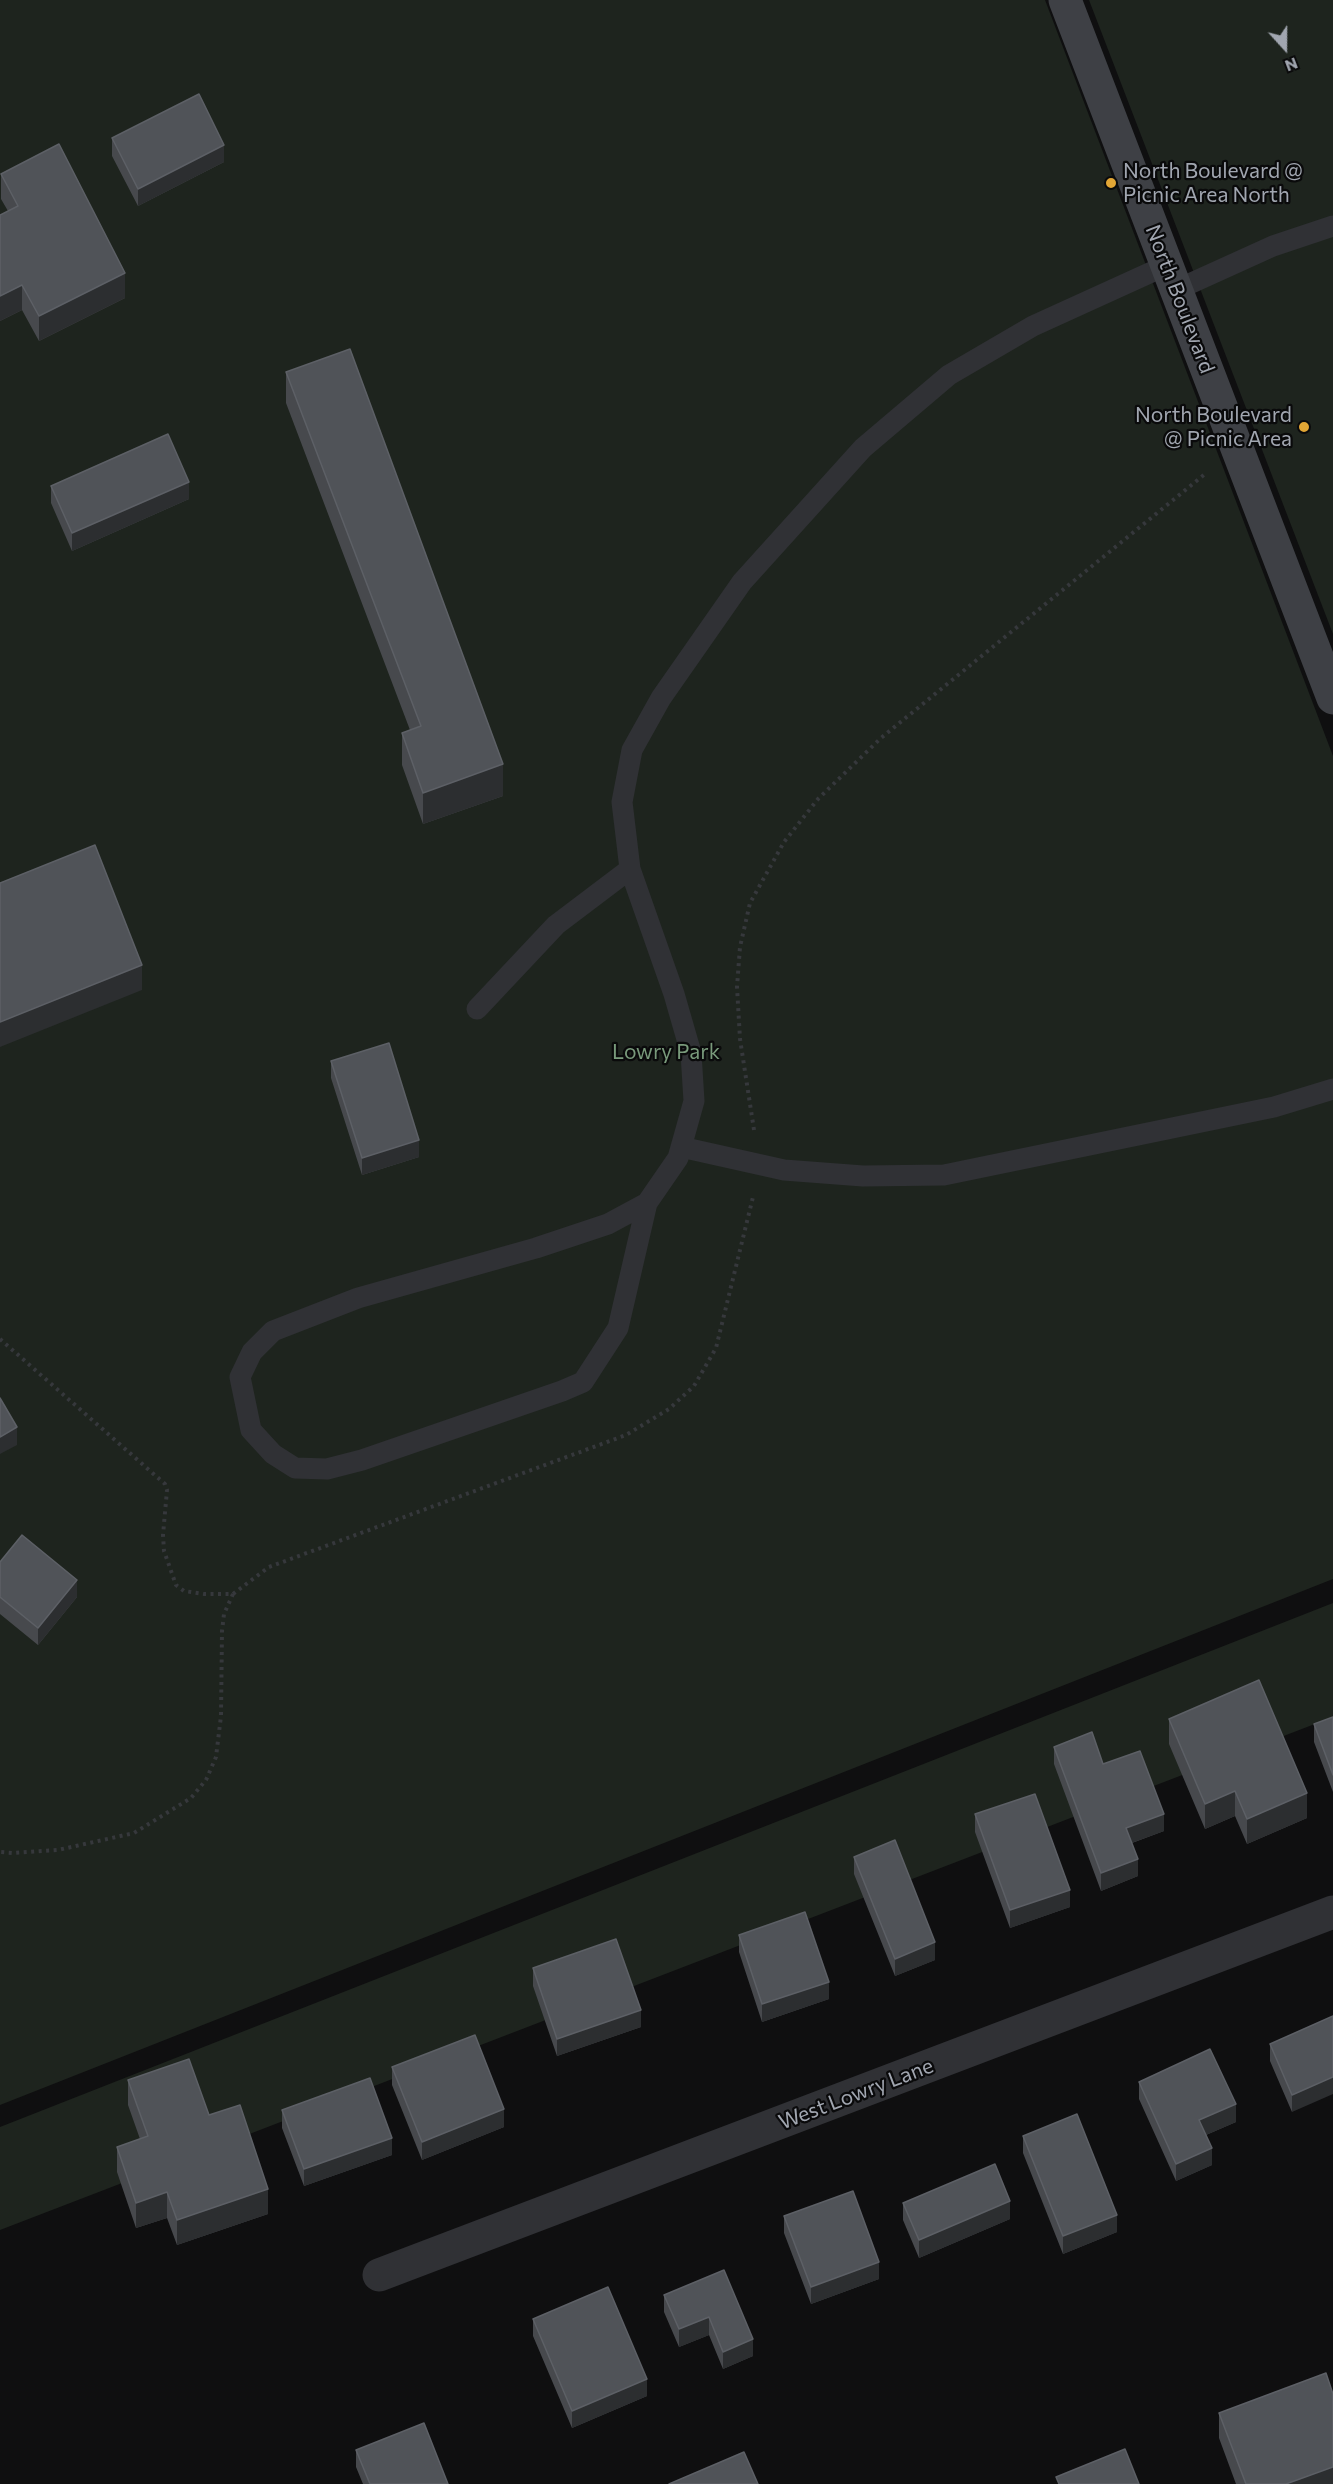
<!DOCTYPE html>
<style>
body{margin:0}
#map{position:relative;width:1333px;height:2484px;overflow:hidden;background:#0f0f10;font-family:Commissioner,sans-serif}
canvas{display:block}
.north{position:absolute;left:1255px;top:18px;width:60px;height:60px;-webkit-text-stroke:4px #0a0a0b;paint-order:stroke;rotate:159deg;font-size:16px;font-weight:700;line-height:24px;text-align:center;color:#a1a6b0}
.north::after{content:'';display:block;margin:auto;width:21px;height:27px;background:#a1a6b0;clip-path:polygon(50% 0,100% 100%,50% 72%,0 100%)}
</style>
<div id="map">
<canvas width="1333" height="2484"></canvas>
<div class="north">N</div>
</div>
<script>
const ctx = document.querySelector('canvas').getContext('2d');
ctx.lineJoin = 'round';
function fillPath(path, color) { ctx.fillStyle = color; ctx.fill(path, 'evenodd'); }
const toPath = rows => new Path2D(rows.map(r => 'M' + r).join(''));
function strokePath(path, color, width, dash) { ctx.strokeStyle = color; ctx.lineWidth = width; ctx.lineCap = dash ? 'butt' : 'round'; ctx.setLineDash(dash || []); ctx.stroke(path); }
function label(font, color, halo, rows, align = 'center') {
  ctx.font = font + ' Commissioner,sans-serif'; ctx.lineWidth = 4.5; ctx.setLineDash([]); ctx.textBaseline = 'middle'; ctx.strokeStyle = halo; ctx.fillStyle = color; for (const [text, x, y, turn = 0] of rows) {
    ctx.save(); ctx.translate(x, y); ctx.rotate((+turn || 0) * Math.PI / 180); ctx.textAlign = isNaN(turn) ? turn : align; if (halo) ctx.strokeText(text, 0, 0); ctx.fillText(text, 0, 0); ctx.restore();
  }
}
fillPath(toPath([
 [0,0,1045,0,1333,756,1333,1579,0,2105],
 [1089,0,1333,0,1333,634],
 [1333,1603,1333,1717,0,2230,0,2127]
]), '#1e241e');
strokePath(toPath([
 [754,1130,740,1039,737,987,740,947,750,903,784,842,818,799,881,738,1205,474],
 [0,1339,165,1484,167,1490,163,1535,164,1551,176,1585,184,1591,204,1594,233,1594,224,1614,222,1631,221,1716,216,1757,206,1780,191,1798,134,1833,58,1850,13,1853,0,1852],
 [233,1594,269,1567,626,1435,669,1409,694,1386,716,1348,753,1197]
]), '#36383c', 4, [3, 4.5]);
strokePath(toPath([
 [1176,290,1273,246,1333,226],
 [477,1009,556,925,630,869],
 [681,1147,784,1170,863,1176,944,1175,1274,1107,1333,1089],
 [647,1203,618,1328,583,1382,562,1391,362,1460,327,1469,295,1468,273,1454,251,1430,240,1377,252,1352,273,1331,358,1298,536,1248,608,1224,647,1203,678,1158,694,1101,691,1053,674,994,630,869,622,802,632,750,661,698,742,582,863,448,949,375,1033,326,1167,265]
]), '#303135', 21);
strokePath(toPath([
 [379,2275,1333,1912]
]), '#303135', 33);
strokePath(toPath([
 [1065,0,1333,698]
]), '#3e4045', 33);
fillPath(toPath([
 [112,138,224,162,138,206,112,156],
 [1,174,125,298,39,341,22,310,0,321,0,215,8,211,1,199],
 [286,372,503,796,423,824,402,765,402,733,410,730,286,403],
 [51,486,189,499,72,551,51,503],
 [331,1061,419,1157,362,1175,331,1078],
 [0,1562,77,1597,38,1645,0,1614],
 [1333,1717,1333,1792,1314,1742,1314,1724],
 [1169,1719,1307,1818,1247,1844,1235,1816,1205,1829,1169,1744],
 [1054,1747,1164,1831,1132,1843,1138,1876,1101,1891,1054,1764],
 [975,1814,1070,1907,1010,1928,975,1832],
 [854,1857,935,1960,895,1976,854,1874],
 [739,1935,829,1999,762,2022,739,1952],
 [533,1968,641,2027,557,2056,533,1986],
 [1333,2016,1292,2112,1270,2061,1270,2044],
 [392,2067,504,2127,422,2160,392,2085],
 [128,2080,209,2115,268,2214,177,2245,167,2218,136,2228,117,2172,117,2147,140,2139,128,2105],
 [1139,2082,1236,2122,1206,2135,1212,2165,1176,2181,1139,2099],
 [282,2110,392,2155,304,2186,282,2128],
 [1023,2136,1117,2232,1063,2254,1023,2153],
 [903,2203,1010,2219,919,2258,903,2220],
 [784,2216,879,2279,811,2304,784,2233],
 [724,2270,753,2356,723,2369,709,2335,679,2347,664,2312,664,2295],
 [533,2319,647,2396,572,2428,533,2336],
 [1219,2413,1333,2484,1236,2484,1219,2438],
 [356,2450,448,2484,363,2484,356,2467]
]), '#47494d');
fillPath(toPath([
 [224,145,224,162,138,206,138,189],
 [125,273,125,298,39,341,39,316],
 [22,285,22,310,0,321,0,296],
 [189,482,189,499,72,551,72,533],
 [503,764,503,796,423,824,423,793],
 [142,965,142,990,0,1047,0,1022],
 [419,1140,419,1157,362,1175,362,1158],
 [17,1427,17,1445,0,1454,0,1437],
 [77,1580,77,1597,38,1645,38,1628],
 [1235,1791,1235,1816,1205,1829,1205,1804],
 [1307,1793,1307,1818,1247,1844,1247,1819],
 [1164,1814,1164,1831,1126,1845,1126,1828],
 [1138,1859,1138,1876,1101,1891,1101,1873],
 [1070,1890,1070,1907,1010,1928,1010,1910],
 [935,1942,935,1960,895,1976,895,1959],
 [829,1982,829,1999,762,2022,762,2004],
 [641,2010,641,2027,557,2056,557,2039],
 [1333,2077,1333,2094,1292,2112,1292,2095],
 [1236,2104,1236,2122,1199,2138,1199,2120],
 [504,2109,504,2127,422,2160,422,2142],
 [392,2138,392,2155,304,2186,304,2169],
 [1212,2148,1212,2165,1176,2181,1176,2164],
 [268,2189,268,2214,177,2245,177,2220],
 [167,2192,167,2218,136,2228,136,2203],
 [1010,2201,1010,2219,919,2258,919,2240],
 [1117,2215,1117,2232,1063,2254,1063,2236],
 [879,2262,879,2279,811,2304,811,2287],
 [709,2317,709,2335,679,2347,679,2329],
 [753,2339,753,2356,723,2369,723,2352],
 [647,2379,647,2396,572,2428,572,2411],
 [1333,2467,1333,2484,1286,2484]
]), '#2c2e30');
const building = toPath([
 [199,94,224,145,138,189,112,138,199,94],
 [59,144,125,273,39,316,22,285,0,296,0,215,18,206,1,174,59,144],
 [350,349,503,764,423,793,402,733,421,726,286,372,350,349],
 [168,434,189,482,72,533,51,486,168,434],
 [95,845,142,965,0,1022,0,883,95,845],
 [389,1043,419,1140,362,1158,331,1061,389,1043],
 [0,1398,17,1427,0,1437,0,1398],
 [22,1535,77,1580,38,1628,0,1597,0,1562,22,1535],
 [1259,1680,1307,1793,1247,1819,1235,1791,1205,1804,1169,1719,1259,1680],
 [1333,1717,1333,1775,1314,1724,1333,1717],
 [1092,1732,1103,1764,1140,1751,1164,1814,1126,1828,1138,1859,1101,1873,1054,1747,1092,1732],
 [1035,1794,1070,1890,1010,1910,975,1814,1035,1794],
 [895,1840,935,1942,895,1959,854,1857,895,1840],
 [805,1912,829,1982,762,2004,739,1935,805,1912],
 [616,1939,641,2010,557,2039,533,1968,616,1939],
 [1333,2016,1333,2077,1292,2095,1270,2044,1333,2016],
 [475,2035,504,2109,422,2142,392,2067,475,2035],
 [1210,2049,1236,2104,1199,2120,1212,2148,1176,2164,1139,2082,1210,2049],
 [189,2059,209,2115,240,2105,268,2189,177,2220,167,2192,136,2203,117,2147,148,2136,128,2080,189,2059],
 [370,2078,392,2138,304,2169,282,2110,370,2078],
 [1077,2114,1117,2215,1063,2236,1023,2136,1077,2114],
 [995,2164,1010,2201,919,2240,903,2203,995,2164],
 [853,2191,879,2262,811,2287,784,2216,853,2191],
 [724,2270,753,2339,723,2352,709,2317,679,2329,664,2295,724,2270],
 [608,2287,647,2379,572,2411,533,2319,608,2287],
 [1326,2373,1333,2394,1333,2467,1286,2484,1246,2484,1219,2413,1326,2373],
 [424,2423,448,2484,370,2484,356,2450,424,2423],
 [1125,2449,1139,2484,1059,2484,1056,2477,1125,2449],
 [744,2452,758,2484,669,2484,744,2452]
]);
fillPath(building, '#505358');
strokePath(building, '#5d6066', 1.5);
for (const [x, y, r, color] of [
 [1111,183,6,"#e2a635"],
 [1304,427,6,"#e2a635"]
]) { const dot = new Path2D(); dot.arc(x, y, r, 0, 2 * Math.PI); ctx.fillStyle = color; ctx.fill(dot); strokePath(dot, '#0a0a0b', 2); }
label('21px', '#a1a6b0', '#0a0a0b', [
 ["North Boulevard @",1123,171],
 ["Picnic Area North",1123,195],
 ["North Boulevard",1292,415,"right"],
 ["@ Picnic Area",1292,439,"right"]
], 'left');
label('21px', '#a1a6b0', '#0a0a0b', [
 ["North Boulevard",1180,299,69],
 ["West Lowry Lane",856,2094,-21]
]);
label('21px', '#799a7b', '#0a0a0b', [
 ["Lowry Park",666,1052]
]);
</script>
